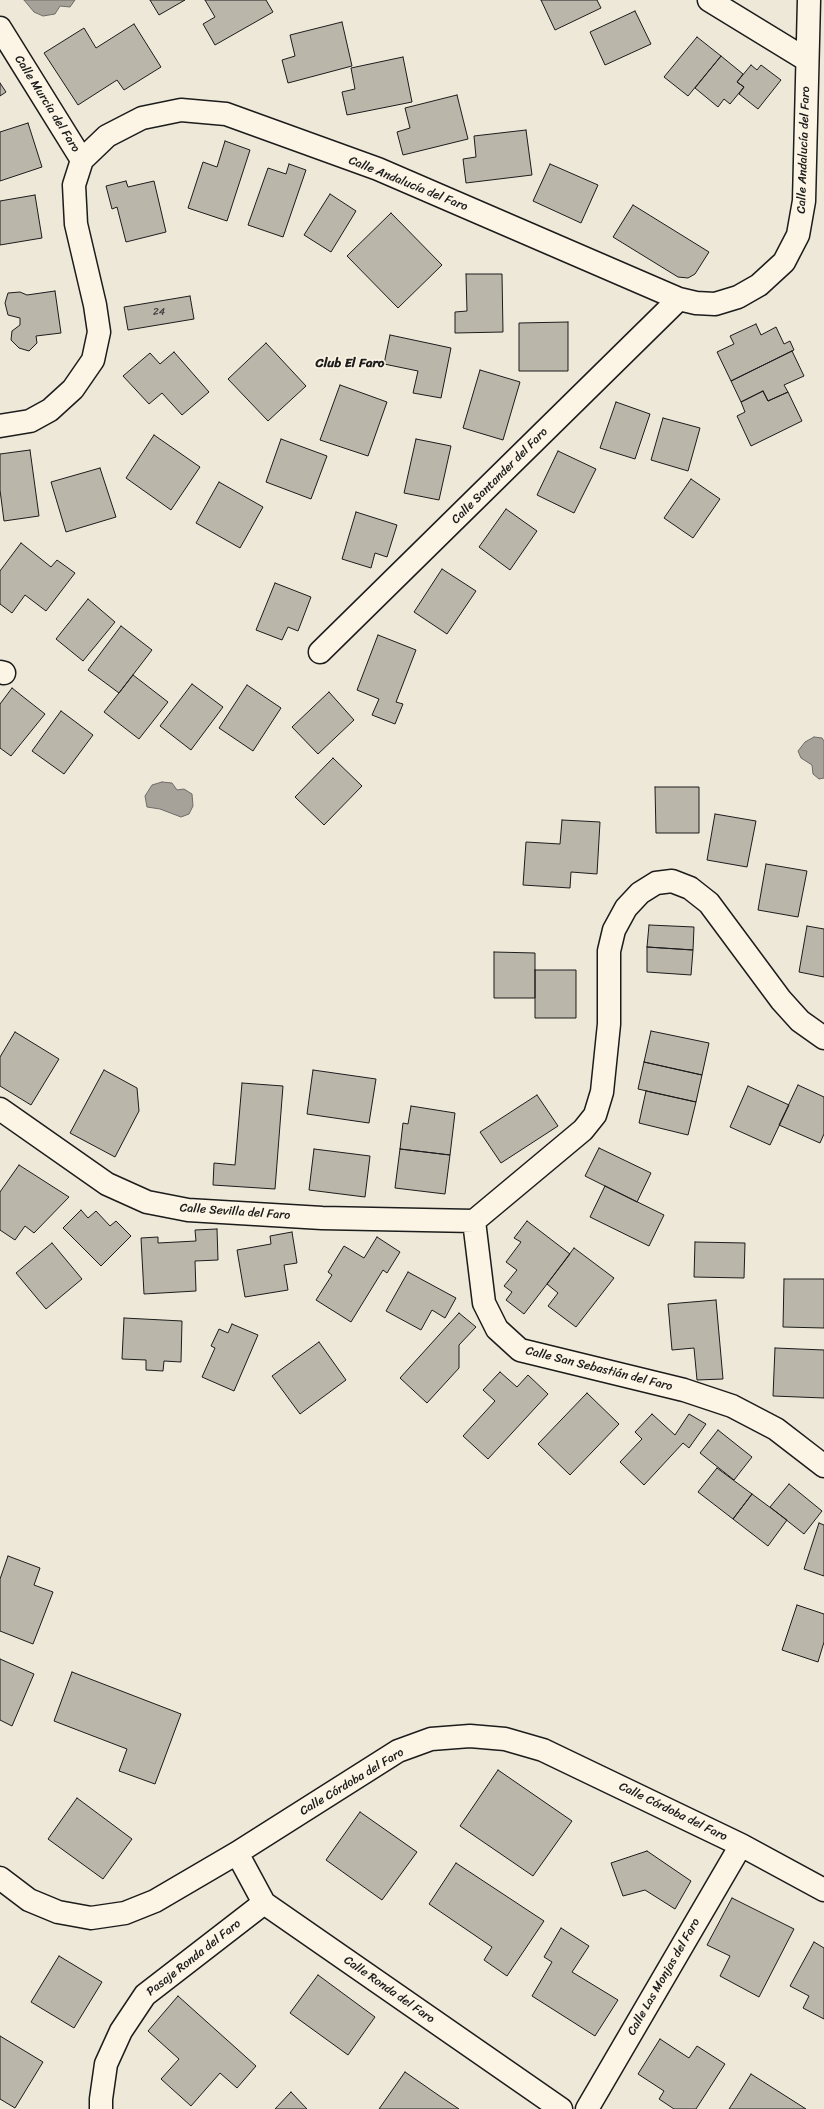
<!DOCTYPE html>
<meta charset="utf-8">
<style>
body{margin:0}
canvas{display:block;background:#eee8d9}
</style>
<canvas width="824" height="2109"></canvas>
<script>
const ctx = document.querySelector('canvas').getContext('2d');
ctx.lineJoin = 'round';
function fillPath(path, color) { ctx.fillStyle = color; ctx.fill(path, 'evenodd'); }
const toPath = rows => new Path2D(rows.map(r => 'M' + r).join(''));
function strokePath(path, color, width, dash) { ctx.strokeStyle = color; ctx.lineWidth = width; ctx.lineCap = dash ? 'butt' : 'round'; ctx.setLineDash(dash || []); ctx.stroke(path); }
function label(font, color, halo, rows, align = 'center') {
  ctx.font = font + ' Sriracha,sans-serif'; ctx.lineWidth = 3; ctx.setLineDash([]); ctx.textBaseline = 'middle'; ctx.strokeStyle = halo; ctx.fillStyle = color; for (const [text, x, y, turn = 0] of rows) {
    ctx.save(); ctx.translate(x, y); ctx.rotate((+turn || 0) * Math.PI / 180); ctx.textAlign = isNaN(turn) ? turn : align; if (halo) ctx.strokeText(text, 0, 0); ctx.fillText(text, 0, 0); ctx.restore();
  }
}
const water = toPath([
 [24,0,75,0,70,7,60,6,55,14,43,16,34,12,24,0],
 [814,737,822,738,824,741,824,778,819,779,813,774,812,765,801,758,798,751,805,742,814,737],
 [162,782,172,783,177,790,184,789,192,794,193,806,189,814,181,817,160,809,147,807,145,796,152,785,162,782]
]);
fillPath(water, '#a7a299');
strokePath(water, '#6f6c67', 1);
const building = toPath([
 [150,0,185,0,159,15,150,0],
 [205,0,266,0,273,12,215,45,203,24,215,17,205,0],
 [541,0,597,0,601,8,555,30,541,0],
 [635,11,651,44,605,65,590,32,635,11],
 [342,22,352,66,288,83,282,60,295,56,290,35,342,22],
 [134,24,161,67,124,90,117,80,78,105,44,53,84,28,96,48,134,24],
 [697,37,721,56,688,96,664,77,697,37],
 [721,56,743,74,737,82,744,87,730,104,724,99,718,107,695,88,721,56],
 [403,57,412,102,347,115,342,92,355,89,351,68,403,57],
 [751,65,757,70,761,65,781,80,758,109,739,94,744,87,737,82,751,65],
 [0,83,6,92,0,96,0,83],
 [457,95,468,139,403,155,397,132,410,128,405,108,457,95],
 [28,123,42,167,0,181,0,132,28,123],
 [526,130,532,175,466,183,463,159,476,157,474,136,526,130],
 [225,141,250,150,227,221,188,208,203,162,217,167,225,141],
 [289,164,306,170,283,237,248,225,268,168,286,174,289,164],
 [550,164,598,185,581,223,533,201,550,164],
 [126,181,128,187,154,181,166,232,126,242,117,207,112,209,106,186,126,181],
 [330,194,356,211,331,252,304,235,330,194],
 [35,195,42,238,0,245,0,201,35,195],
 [633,205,709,252,695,274,688,278,678,277,613,237,633,205],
 [391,213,442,265,398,308,347,256,391,213],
 [466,274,502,274,503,332,455,333,455,312,467,311,466,274],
 [55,291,61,333,36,336,37,343,29,351,19,348,11,340,12,331,20,325,20,318,8,315,5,303,8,293,20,292,27,295,55,291],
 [190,296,194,319,128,330,124,307,190,296],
 [568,322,568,371,519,371,519,323,568,322],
 [756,324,761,335,776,327,784,344,790,341,794,350,731,381,717,352,734,344,730,336,756,324],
 [390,335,451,348,441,398,413,393,418,371,384,364,390,335],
 [266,343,306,386,268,421,228,379,266,343],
 [792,351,804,376,784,385,788,392,768,401,763,391,741,402,731,381,792,351],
 [174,352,209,392,182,415,162,393,149,404,123,376,150,353,160,364,174,352],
 [480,370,520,382,503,440,463,428,480,370],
 [340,385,387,402,368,456,320,440,340,385],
 [763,391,768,401,788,392,802,421,751,446,737,416,745,412,741,402,763,391],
 [616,402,650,414,635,459,600,448,616,402],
 [663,418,700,428,688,471,651,460,663,418],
 [154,435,200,467,171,510,126,478,154,435],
 [281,439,327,456,311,499,266,482,281,439],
 [416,439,451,446,439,500,404,493,416,439],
 [30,450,39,516,4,521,0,490,0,454,30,450],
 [558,451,596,469,574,513,537,495,558,451],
 [100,468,116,517,66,532,51,482,100,468],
 [691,479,720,499,693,538,664,518,691,479],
 [219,482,263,507,240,548,196,523,219,482],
 [506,509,537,531,510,570,479,547,506,509],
 [356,512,397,525,387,557,375,553,371,568,342,559,356,512],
 [21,543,51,567,57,560,75,573,46,611,25,595,12,613,0,604,0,571,21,543],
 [442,569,476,591,447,634,414,612,442,569],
 [275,583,311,597,298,631,288,627,282,640,256,630,275,583],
 [88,599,115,622,83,661,56,639,88,599],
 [121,626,152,650,119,693,88,670,121,626],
 [378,635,416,650,396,702,403,704,395,724,372,715,379,699,357,690,378,635],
 [133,675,168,702,139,739,104,712,133,675],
 [192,684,223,707,191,750,160,726,192,684],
 [247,685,281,708,253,751,219,728,247,685],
 [12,688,45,714,11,756,0,748,0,704,12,688],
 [329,692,354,720,318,754,292,727,329,692],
 [61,711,93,735,64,774,32,751,61,711],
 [333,758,362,786,324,825,295,797,333,758],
 [655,787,699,787,699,833,656,833,655,787],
 [715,814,756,821,747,867,707,860,715,814],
 [562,820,600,822,597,874,571,872,570,888,523,885,526,842,560,844,562,820],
 [766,864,807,871,798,917,758,910,766,864],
 [649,925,694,927,693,950,647,947,649,925],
 [807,926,824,929,824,977,799,972,807,926],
 [647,947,693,950,691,975,647,972,647,947],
 [494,952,535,953,535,998,494,998,494,952],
 [535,970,576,970,576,1018,535,1018,535,970],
 [651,1031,709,1043,702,1075,644,1062,651,1031],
 [15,1032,59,1059,31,1105,0,1086,0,1057,15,1032],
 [644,1062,702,1075,696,1102,638,1089,644,1062],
 [104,1070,137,1088,139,1111,115,1157,70,1133,104,1070],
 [313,1070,376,1079,369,1123,307,1114,313,1070],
 [242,1083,283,1086,275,1189,213,1185,214,1163,235,1165,242,1083],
 [798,1085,824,1097,824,1134,820,1143,779,1125,798,1085],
 [748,1086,789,1105,770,1145,730,1127,748,1086],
 [646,1091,696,1102,688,1135,639,1123,646,1091],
 [537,1095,558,1126,501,1163,480,1132,537,1095],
 [411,1106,455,1113,450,1155,400,1149,403,1123,408,1124,411,1106],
 [599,1148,651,1173,637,1202,585,1176,599,1148],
 [314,1149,370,1156,365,1197,309,1190,314,1149],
 [400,1149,450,1155,445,1194,395,1188,400,1149],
 [19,1165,69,1197,34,1233,25,1226,15,1240,0,1230,0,1192,19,1165],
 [605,1186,664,1215,649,1246,590,1217,605,1186],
 [81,1210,88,1218,96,1211,110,1226,116,1221,131,1236,101,1266,63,1228,81,1210],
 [527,1221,570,1254,524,1314,506,1300,512,1292,504,1286,517,1270,506,1262,521,1242,514,1238,527,1221],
 [217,1229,218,1260,195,1261,196,1291,144,1294,141,1238,158,1237,158,1243,196,1241,195,1230,217,1229],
 [292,1232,297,1263,284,1265,288,1290,245,1297,237,1250,271,1244,270,1236,292,1232],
 [377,1237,400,1252,387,1273,383,1270,351,1322,316,1300,332,1275,328,1272,344,1246,364,1258,377,1237],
 [695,1242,745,1243,744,1278,694,1277,695,1242],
 [52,1243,82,1279,46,1309,16,1273,52,1243],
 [574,1248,614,1278,576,1327,548,1306,558,1293,547,1284,574,1248],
 [408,1272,456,1298,445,1318,432,1310,421,1330,386,1311,408,1272],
 [784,1279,824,1279,824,1328,783,1327,784,1279],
 [716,1300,723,1379,697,1380,694,1348,672,1350,668,1304,716,1300],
 [459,1313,476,1327,459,1345,459,1368,427,1403,400,1378,459,1313],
 [124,1318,182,1321,181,1362,164,1361,163,1371,146,1370,146,1360,122,1359,124,1318],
 [232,1324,258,1335,234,1391,202,1377,215,1348,211,1346,219,1329,228,1333,232,1324],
 [319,1342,346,1380,300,1414,272,1376,319,1342],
 [775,1348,824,1350,824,1398,773,1396,775,1348],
 [500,1372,517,1387,528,1375,548,1394,488,1459,463,1436,495,1401,483,1390,500,1372],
 [587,1393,619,1424,570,1475,538,1444,587,1393],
 [652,1414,675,1435,689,1414,706,1424,689,1448,683,1443,644,1485,620,1462,642,1439,635,1432,652,1414],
 [718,1430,752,1457,734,1480,700,1453,718,1430],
 [717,1468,752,1494,733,1519,698,1492,717,1468],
 [789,1484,822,1511,804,1534,770,1507,789,1484],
 [752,1494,787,1520,768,1546,733,1519,752,1494],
 [819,1523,824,1525,824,1576,804,1569,819,1523],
 [8,1556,40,1568,34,1585,53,1592,33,1644,0,1631,0,1579,8,1556],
 [797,1605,824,1614,824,1642,818,1662,782,1650,797,1605],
 [0,1659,34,1674,12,1726,0,1720,0,1659],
 [72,1672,181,1714,155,1784,119,1771,127,1749,54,1721,72,1672],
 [498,1770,572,1821,533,1876,460,1826,498,1770],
 [77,1798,132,1839,103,1879,48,1839,77,1798],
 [360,1812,417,1852,382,1900,326,1860,360,1812],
 [647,1851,691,1881,675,1909,645,1890,623,1896,611,1863,647,1851],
 [456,1863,544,1921,507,1976,484,1960,492,1947,429,1904,456,1863],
 [732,1898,794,1929,759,1997,720,1976,730,1956,707,1945,732,1898],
 [561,1928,589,1946,572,1972,618,2000,595,2036,532,1996,552,1962,544,1957,561,1928],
 [814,1942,824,1948,824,2019,803,2008,809,1996,790,1986,814,1942],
 [59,1956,102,1982,74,2028,31,2002,59,1956],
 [318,1975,375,2017,348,2055,290,2013,318,1975],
 [178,1996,256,2066,237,2088,220,2073,191,2106,161,2079,179,2059,148,2031,178,1996],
 [0,2036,43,2062,15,2108,0,2099,0,2036],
 [660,2039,689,2058,697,2046,725,2064,696,2109,674,2109,659,2099,664,2091,638,2074,660,2039],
 [405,2072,441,2097,459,2109,379,2109,405,2072],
 [751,2074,806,2109,729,2109,751,2074],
 [291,2092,307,2109,275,2109,291,2092]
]);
fillPath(building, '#bab6aa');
strokePath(building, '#1c1c1c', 1);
const minor = toPath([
 [709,0,807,60],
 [0,28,82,160],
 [0,426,30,421,50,410,73,389,93,360,99,332,95,305,76,224,74,185,82,160,107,136,142,118,181,110,226,114,378,169,679,299,696,303,715,304,738,297,759,285,784,262,798,235,804,201,809,0],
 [320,652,679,299],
 [0,672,4,673],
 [824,1038,800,1021,781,1000,709,903,690,888,672,881,656,883,640,893,626,908,614,930,609,951,609,1024,602,1092,595,1115,583,1130,474,1221,484,1303,497,1329,520,1350,684,1390,732,1406,776,1429,824,1466],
 [0,1109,107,1184,147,1202,188,1210,322,1218,474,1221],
 [237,1853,264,1903,561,2109],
 [0,1878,29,1900,58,1912,91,1918,125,1913,155,1901,237,1853,398,1751,431,1739,470,1736,505,1739,543,1750,741,1845,824,1890],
 [101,2109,101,2099,106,2064,121,2031,145,1995,264,1903],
 [587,2109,741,1845]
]);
strokePath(minor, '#1c1c1c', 25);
strokePath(minor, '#fcf5e5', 22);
label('10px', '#444240', null, [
 ["24",159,312]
]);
label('12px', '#1c1c1c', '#fcf5e5', [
 ["Calle Murcia del Faro",47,104,58],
 ["Calle Andalucía del Faro",804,150,-88],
 ["Calle Andalucía del Faro",408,184,22],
 ["Calle Santander del Faro",500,476,-45],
 ["Calle Sevilla del Faro",235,1212,4],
 ["Calle San Sebastián del Faro",599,1369,14],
 ["Calle Córdoba del Faro",352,1782,-31],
 ["Calle Córdoba del Faro",673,1812,26],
 ["Pasaje Ronda del Faro",194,1958,-38],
 ["Calle Las Monjas del Faro",664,1977,-60],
 ["Calle Ronda del Faro",389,1990,35]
]);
label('bold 13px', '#1c1c1c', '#fcf5e5', [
 ["Club El Faro",350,364]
]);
</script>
